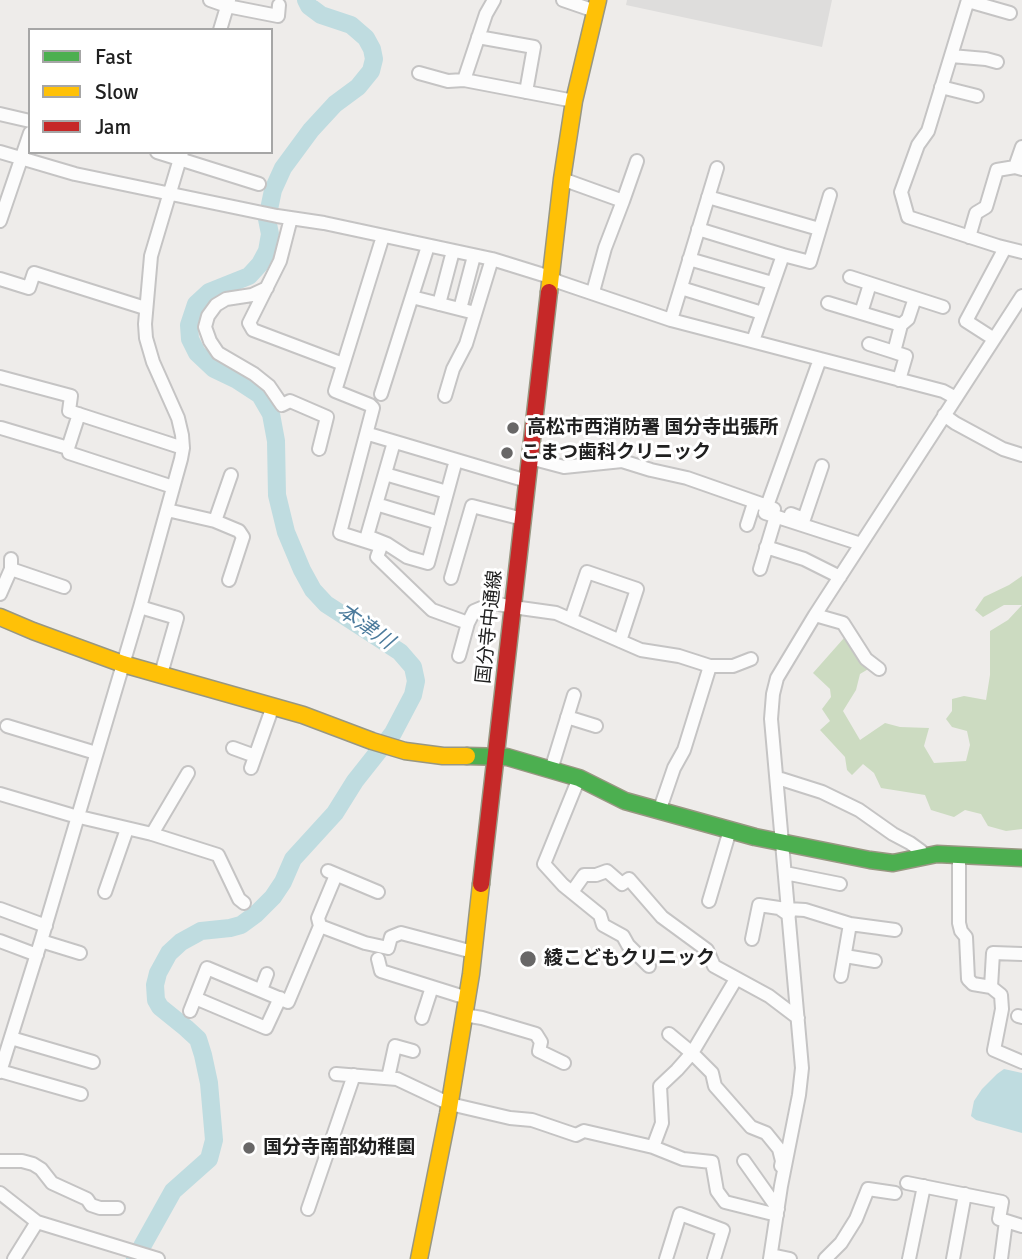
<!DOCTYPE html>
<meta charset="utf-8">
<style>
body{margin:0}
#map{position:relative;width:1022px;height:1259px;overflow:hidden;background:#eeecea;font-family:Signika,sans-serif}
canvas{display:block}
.legend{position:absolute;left:28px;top:28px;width:245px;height:126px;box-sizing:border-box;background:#fff;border:2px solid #a6a6a6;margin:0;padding:9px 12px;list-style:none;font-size:21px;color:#202020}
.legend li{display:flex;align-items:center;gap:14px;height:35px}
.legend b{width:35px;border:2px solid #a6a6a6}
</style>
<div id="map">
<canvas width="1022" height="1259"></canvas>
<ul class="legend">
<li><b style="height:9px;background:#4caf50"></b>Fast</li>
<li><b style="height:9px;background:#ffc107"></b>Slow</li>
<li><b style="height:9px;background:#c62828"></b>Jam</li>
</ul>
</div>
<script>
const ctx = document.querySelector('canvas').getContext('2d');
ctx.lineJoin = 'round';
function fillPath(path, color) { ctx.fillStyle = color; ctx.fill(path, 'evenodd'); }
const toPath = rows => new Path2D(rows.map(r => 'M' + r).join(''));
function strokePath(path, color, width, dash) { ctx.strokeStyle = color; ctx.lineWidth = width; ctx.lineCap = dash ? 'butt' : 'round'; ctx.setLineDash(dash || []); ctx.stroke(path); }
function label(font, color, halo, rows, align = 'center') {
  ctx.font = font + ' Signika,"Noto Sans JP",sans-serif'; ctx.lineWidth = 6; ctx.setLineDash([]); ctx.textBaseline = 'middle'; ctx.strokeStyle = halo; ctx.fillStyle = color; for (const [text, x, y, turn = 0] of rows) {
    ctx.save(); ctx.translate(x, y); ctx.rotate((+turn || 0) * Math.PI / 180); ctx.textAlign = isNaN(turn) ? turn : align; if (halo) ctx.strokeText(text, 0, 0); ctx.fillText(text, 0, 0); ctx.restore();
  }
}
fillPath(toPath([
 [1022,576,1022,829,1006,831,988,826,981,814,965,810,954,817,931,810,925,795,881,788,874,773,863,764,852,775,847,770,845,757,820,730,830,721,822,709,831,697,830,689,813,673,844,638,857,656,870,668,860,674,856,690,843,711,860,740,885,723,900,727,929,728,924,746,934,763,966,761,970,745,967,731,952,727,946,719,952,711,952,699,964,696,986,700,990,675,990,631,1008,620,1022,605,1004,605,983,617,975,610,984,597,1009,585]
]), '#ccdbc1');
fillPath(toPath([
 [627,0,832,0,822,47,626,5]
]), '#dedddc');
fillPath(toPath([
 [1004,1069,1022,1073,1022,1133,976,1120,971,1116,974,1101,982,1089,997,1074]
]), '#bfdce0');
strokePath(toPath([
 [135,1259,173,1191,209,1159,214,1140,209,1083,203,1055,198,1039,186,1028,160,1007,156,1000,155,985,158,973,169,953,181,942,201,931,230,928,241,925,256,914,273,897,283,882,293,859,335,813,355,781,393,733,413,695,416,681,413,667,400,652,326,604,313,590,302,570,286,532,277,495,276,441,271,414,260,395,237,380,214,369,197,353,190,339,189,325,196,304,209,292,249,276,260,264,267,251,270,234,267,219,273,190,283,168,311,130,335,104,358,87,371,71,374,59,372,49,366,38,351,25,321,15,309,6,306,0]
]), '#bfdce0', 18);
const street = toPath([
 [210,0,227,6,278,16,279,5],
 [563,0,595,11],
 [968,0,928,131,918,145,901,192,908,217,998,246,1022,252],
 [968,1,1010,13],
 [220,30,229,0],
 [478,37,534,47,526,92],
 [951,56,986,59,997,62],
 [419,73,448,81,464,80,574,101],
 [464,80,486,14,494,0],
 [941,87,977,96],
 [0,114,30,121],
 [0,152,75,174,277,216,324,223,492,259,550,277,559,282,671,320,943,391,956,398],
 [157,152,259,184],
 [1022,169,1015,167,1022,147],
 [562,179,623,201,605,248,593,292],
 [708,197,819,229],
 [623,201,637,161],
 [291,218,280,261,249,323,253,330,343,364],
 [0,221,30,133],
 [698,229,783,255],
 [383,236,335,391,370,405,373,408,340,533,381,546,377,557,432,610,468,623,474,611,493,603,513,607,556,613,641,650,679,656,710,666,684,750,674,768,662,803,657,810],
 [969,237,976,213,986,207,997,170,1015,167],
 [689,259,772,283],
 [850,277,943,307],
 [0,279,29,288,34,273,145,308],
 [267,288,252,295,226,299,216,305,208,316,205,327,210,341,218,353,254,374,269,386,282,405,290,401,327,417,319,449],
 [681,288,762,313],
 [412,297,475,313],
 [828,303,901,325],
 [439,304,453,251],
 [460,309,474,256],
 [861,313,870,284],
 [671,320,717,168],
 [994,339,966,321,1005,248],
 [753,341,783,255,810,262,830,195],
 [869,344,894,352],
 [0,377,71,396,69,411,183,448],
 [899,380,906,356,894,352,901,325,908,319,915,298],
 [381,394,428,246],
 [445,396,453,369,466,344,492,259],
 [79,414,68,448,69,453,173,487],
 [944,415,955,423,1003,449,1022,455],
 [1,428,68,448],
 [372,435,527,481],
 [394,442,367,536,387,544,407,557,428,563,456,460],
 [530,458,564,467,622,461,651,470,687,478,767,506,765,513,861,544],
 [385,474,447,492],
 [376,504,439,523],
 [774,509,767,506,820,359],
 [167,510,215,521,239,531,243,537,229,580],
 [791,514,804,519,822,466],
 [215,521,231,475],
 [747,525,754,503],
 [766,547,804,559,840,577],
 [11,569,64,587],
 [760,569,776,516],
 [451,578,472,506,523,519],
 [0,594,11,569,11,559],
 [140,607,177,618,161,674],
 [815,615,843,623,866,659,879,669],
 [571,619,587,572,637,589,620,641],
 [459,656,468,623],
 [710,666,733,666,751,659],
 [567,717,596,726],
 [7,726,96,753],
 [233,748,255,756],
 [251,768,273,706],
 [551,770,574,695],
 [579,778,544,864,563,885,600,915,603,925,623,936,628,945,649,966],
 [777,779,781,779,822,792,859,810,893,834,910,843,921,851,924,857],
 [0,794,71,815,152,834,218,855,239,899,244,903],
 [152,834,188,773],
 [959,855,959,923,961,931,966,937,968,979,973,984,991,987,1001,995,1002,1009,994,1050,1022,1062],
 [328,871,378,892],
 [785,873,840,884],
 [105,892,127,829],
 [572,892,584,875,596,875,607,871,622,884,629,879,662,917,707,950,714,966,769,996,798,1018],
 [709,901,730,830],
 [0,909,46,926],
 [788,909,805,910,850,924,895,930],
 [320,926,318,918,336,875],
 [752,939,759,905,779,908,789,915],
 [0,941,37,955],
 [41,941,80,953],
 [845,956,875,961],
 [378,959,381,971,467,998],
 [841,976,850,924],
 [991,987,993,953,1022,954],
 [261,990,267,974],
 [195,998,266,1028,280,998],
 [190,1011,207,968,288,1002,320,926,365,943,388,948,391,937,401,933,473,952],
 [464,1015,482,1018,536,1034,541,1042,539,1051,564,1063],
 [1018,1016,1022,1017],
 [422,1018,432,987],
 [669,1034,692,1053,712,1073,715,1086,751,1127,766,1133,779,1149,782,1161,781,1166],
 [11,1038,93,1062],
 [0,1071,81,1094],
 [0,1072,41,941,140,607,181,459,183,448,182,435,178,418,153,362,146,338,145,324,151,256,182,152],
 [336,1074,397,1079,450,1104,510,1118,532,1120,576,1135,584,1131,653,1147,662,1123,660,1086,677,1070,692,1053,736,979],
 [388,1078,395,1046,413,1051],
 [653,1147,683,1159,712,1162,717,1191,725,1202,777,1215],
 [0,1161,22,1161,33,1164,41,1169,52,1183,87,1199,91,1205,100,1208,118,1208],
 [744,1161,778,1209],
 [907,1183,1002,1202,999,1219,1006,1221,1001,1259],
 [0,1193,37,1222,158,1259],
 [308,1209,354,1075],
 [1006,1221,1022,1226],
 [771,1255,790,1259],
 [14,1259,37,1222],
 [666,1259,680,1214,723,1230,714,1259],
 [770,1259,781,1186,799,1095,802,1068,771,719,773,694,777,678,815,615,1022,296],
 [825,1259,841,1243,856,1219,868,1189,895,1193],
 [909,1259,924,1186],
 [953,1259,965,1194]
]);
const fast = toPath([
 [467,756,507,757,579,778,625,801,755,837,870,860,893,863,937,854,1022,858]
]);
const slow = toPath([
 [549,292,562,179,574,101,598,0],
 [0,617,33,631,123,664,303,715,372,741,405,751,443,756,467,756],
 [419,1259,448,1114,471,974,481,884]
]);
const jam = toPath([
 [481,884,549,292]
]);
strokePath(street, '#c5c4c4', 16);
strokePath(fast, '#989782', 19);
strokePath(slow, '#989782', 19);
strokePath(jam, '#989782', 19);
strokePath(street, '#fcfcfc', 12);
strokePath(fast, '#4caf50', 16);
strokePath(slow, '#ffc107', 16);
strokePath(jam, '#c62828', 16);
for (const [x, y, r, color] of [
 [513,428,7,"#686767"],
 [507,453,7,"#686767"],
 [528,959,9,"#686767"],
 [249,1148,7,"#686767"]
]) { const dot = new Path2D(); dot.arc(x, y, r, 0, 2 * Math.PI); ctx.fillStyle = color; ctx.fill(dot); strokePath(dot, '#fff', 2.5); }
label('bold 19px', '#202020', '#fff', [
 ["高松市西消防署 国分寺出張所",527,428],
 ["こまつ歯科クリニック",521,453],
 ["綾こどもクリニック",544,959],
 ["国分寺南部幼稚園",263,1148]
], 'left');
label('19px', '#202020', '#fff', [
 ["国分寺中通線",490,627,-84]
]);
label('italic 21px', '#4c7b9c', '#fff', [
 ["本津川",365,627,35]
]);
</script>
